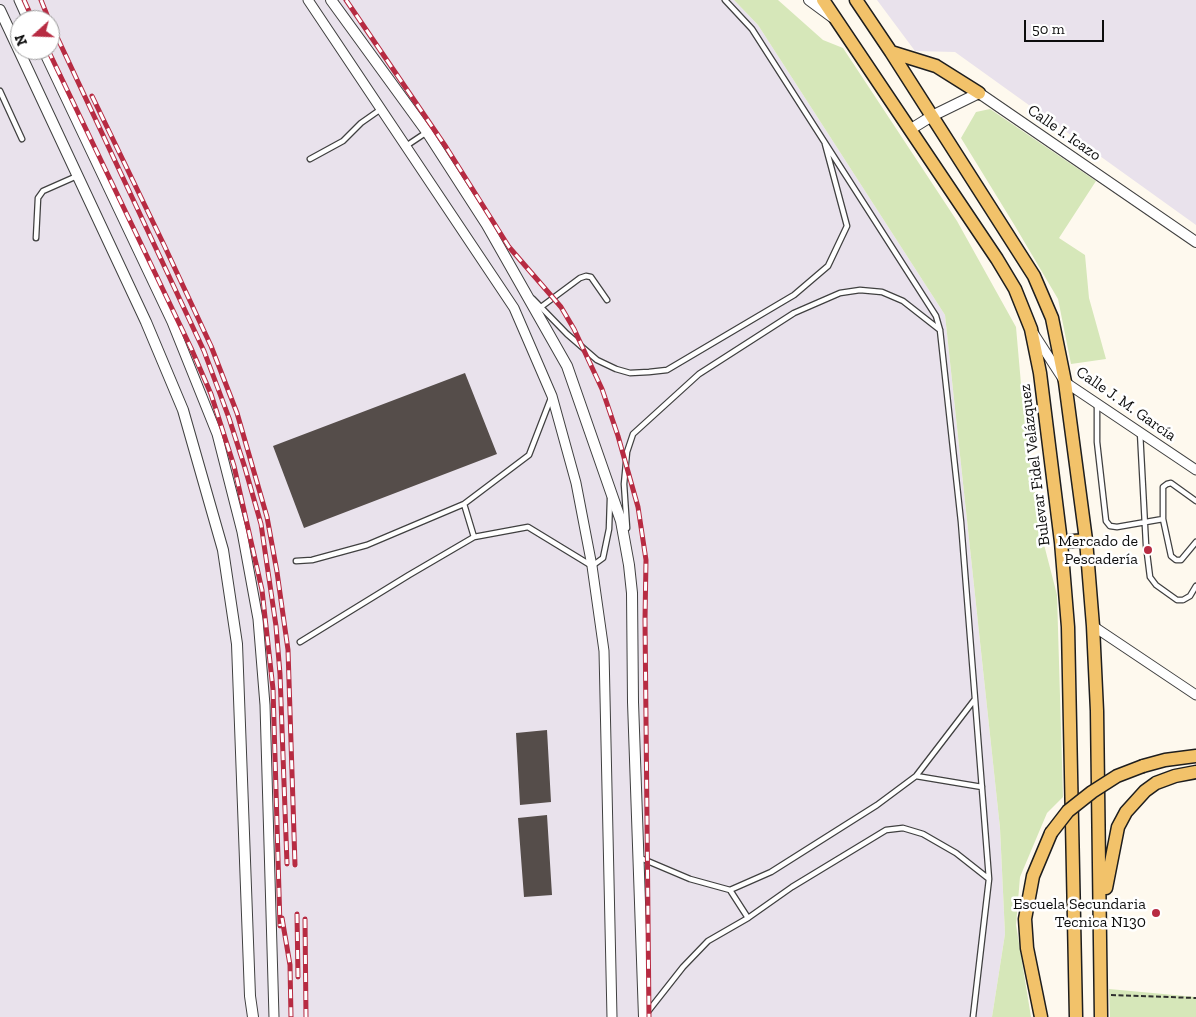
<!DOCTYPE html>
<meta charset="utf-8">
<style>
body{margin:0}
#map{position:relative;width:1196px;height:1017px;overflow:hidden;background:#fef9ee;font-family:"Zilla Slab",serif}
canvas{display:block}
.north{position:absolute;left:10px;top:10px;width:50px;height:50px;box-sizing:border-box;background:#fff;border:1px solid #9e9e9e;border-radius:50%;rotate:250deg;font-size:14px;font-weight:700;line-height:20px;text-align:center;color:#0d0d0d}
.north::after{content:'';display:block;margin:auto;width:18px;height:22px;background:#b72b42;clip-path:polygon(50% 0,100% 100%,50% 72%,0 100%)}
.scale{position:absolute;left:1024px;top:20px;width:80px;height:22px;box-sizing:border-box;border:2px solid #0d0d0d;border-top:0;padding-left:6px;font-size:15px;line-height:18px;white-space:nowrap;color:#0d0d0d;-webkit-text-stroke:4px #fff;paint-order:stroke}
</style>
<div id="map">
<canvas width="1196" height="1017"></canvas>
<div class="north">N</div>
<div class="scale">50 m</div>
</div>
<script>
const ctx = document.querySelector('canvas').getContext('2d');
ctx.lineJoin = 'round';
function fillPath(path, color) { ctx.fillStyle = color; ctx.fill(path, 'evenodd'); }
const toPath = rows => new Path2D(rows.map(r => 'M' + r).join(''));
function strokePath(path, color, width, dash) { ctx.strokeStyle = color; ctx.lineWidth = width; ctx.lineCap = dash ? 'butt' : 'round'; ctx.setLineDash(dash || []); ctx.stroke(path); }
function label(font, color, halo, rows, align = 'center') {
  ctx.font = font + ' "Zilla Slab",serif'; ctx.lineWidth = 5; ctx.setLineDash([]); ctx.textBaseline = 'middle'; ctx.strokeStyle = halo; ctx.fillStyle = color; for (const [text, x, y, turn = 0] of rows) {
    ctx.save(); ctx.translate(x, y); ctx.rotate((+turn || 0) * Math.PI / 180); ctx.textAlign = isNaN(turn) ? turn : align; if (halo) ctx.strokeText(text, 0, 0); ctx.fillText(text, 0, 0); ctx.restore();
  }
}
fillPath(toPath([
 [0,0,734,0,758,25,945,315,1000,828,1005,934,992,1017,0,1017],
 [20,20,50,20,50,50,20,50],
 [877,0,1196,0,1196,225,955,52,915,51]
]), '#e9e2ec');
fillPath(toPath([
 [734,0,778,0,823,40,843,48,957,221,1016,327,1021,384,1040,529,1057,595,1063,797,1047,813,1020,877,1016,925,1031,1017,992,1017,1005,934,1000,828,945,315,758,25],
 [990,109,1096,181,1059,238,1085,255,1089,298,1106,359,1071,364,1058,299,1015,226,961,138,976,112],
 [1109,989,1196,997,1196,1017,1110,1017]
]), '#d6e7b9');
fillPath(toPath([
 [465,373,497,454,304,528,273,446],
 [547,730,551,802,520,805,516,733],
 [547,815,552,895,524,897,518,818]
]), '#554d4a');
const service = toPath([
 [0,91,22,139],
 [406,146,427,132],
 [310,159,343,141,361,123,381,109],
 [36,238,38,198,43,191,77,176],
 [533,299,567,334,597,360,616,369,630,373,649,372,667,370,794,295,828,266,847,226,825,144],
 [541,307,580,278,586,276,591,277,607,300],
 [1097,405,1097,442,1106,521,1110,526,1117,527,1163,519],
 [1140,432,1146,545,1150,577,1156,585,1177,600,1183,600,1190,596,1196,586],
 [1196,501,1171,483,1167,484,1163,487,1163,519,1171,556,1176,560,1181,560,1196,542],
 [464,504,474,537],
 [627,528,624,484,627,452,633,434,699,374,794,313,840,293,860,290,882,292,903,301,940,330],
 [296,561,312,560,367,545,464,504,529,455,551,398],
 [300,642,409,575,474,537,528,527,592,566,603,558,609,529,610,499],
 [975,699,989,879],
 [916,776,982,787],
 [638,857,690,879,730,890,771,872,877,805,916,776,975,699,961,522,940,330,936,316,752,29,725,0],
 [730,890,748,918],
 [646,1014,683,967,708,941,748,918,792,887,886,830,903,828,923,834,956,853,989,879,973,1017]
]);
const minor = toPath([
 [19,0,28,20],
 [308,0,514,308,552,396,576,483,592,566,604,651,612,1017],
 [43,50,172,322,217,434,242,532,258,619,265,705,274,1017],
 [1034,334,1065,382,1196,470],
 [1093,626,1196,695]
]);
const tertiary = toPath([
 [331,0,427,132,487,225,567,366,621,521,629,565,632,593,633,702,644,1017],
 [809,0,832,17],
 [0,10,146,322,183,410,223,550,237,644,250,996,253,1017],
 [911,129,932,116,979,93,1196,242]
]);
const primary = toPath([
 [823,0,997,259,1015,289,1031,329,1040,373,1061,542,1068,627,1076,1017],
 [856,0,891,52,1034,276,1052,318,1065,382,1086,540,1093,626,1097,711,1101,1017],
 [891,52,936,66,979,93],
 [1061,542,1086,540],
 [1143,766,1165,760,1196,756],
 [1106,888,1118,827,1126,812,1145,791,1156,783,1175,776,1196,772],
 [1041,1017,1027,948,1025,919,1033,876,1051,833]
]);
strokePath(service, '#404040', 7);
strokePath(minor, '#404040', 11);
strokePath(tertiary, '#404040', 12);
strokePath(primary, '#1e1e1e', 15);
strokePath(toPath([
 [1111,995,1196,998]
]), '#2f2f2f', 2, [5, 2.5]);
strokePath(service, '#fff', 4.5);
strokePath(minor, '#fff', 9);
strokePath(tertiary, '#fff', 10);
strokePath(primary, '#f2c26a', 12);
const rail = toPath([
 [24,0,33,20],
 [41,0,49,20],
 [346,0,446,147,509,247,561,307,574,329,602,389,618,436,638,507,646,560,645,620,649,1017],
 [50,22,204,351,229,418,245,468,261,524,276,626,280,674,287,864],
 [48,50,191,348,211,394,234,466,262,590,273,689,280,926],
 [92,96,164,245,211,346,237,413,267,517,277,572,288,650,295,865],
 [297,914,298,977],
 [282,918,290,965,291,1017],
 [305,919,306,1017]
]);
strokePath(rail, '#b72b42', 5);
strokePath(rail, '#fff', 3, [9]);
const primaryBridge = toPath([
 [1051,833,1068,811,1092,792,1117,776,1143,766]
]);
strokePath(primaryBridge, '#1e1e1e', 15, []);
strokePath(primaryBridge, '#f2c26a', 12);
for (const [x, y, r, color] of [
 [1148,550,5,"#b72b42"],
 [1156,913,5,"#b72b42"]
]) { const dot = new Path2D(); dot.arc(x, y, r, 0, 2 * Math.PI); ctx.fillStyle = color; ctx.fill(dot); strokePath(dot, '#fff', 2); }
label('16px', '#0d0d0d', '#fff', [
 ["Calle I. Icazo",1064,133,35],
 ["Calle J. M. García",1126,404,35],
 ["Bulevar Fidel Velázquez",1035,465,-97]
]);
label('16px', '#0d0d0d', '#fff', [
 ["Mercado de",1138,541],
 ["Pescadería",1138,559],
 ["Escuela Secundaria",1146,904],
 ["Tecnica N130",1146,922]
], 'right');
</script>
